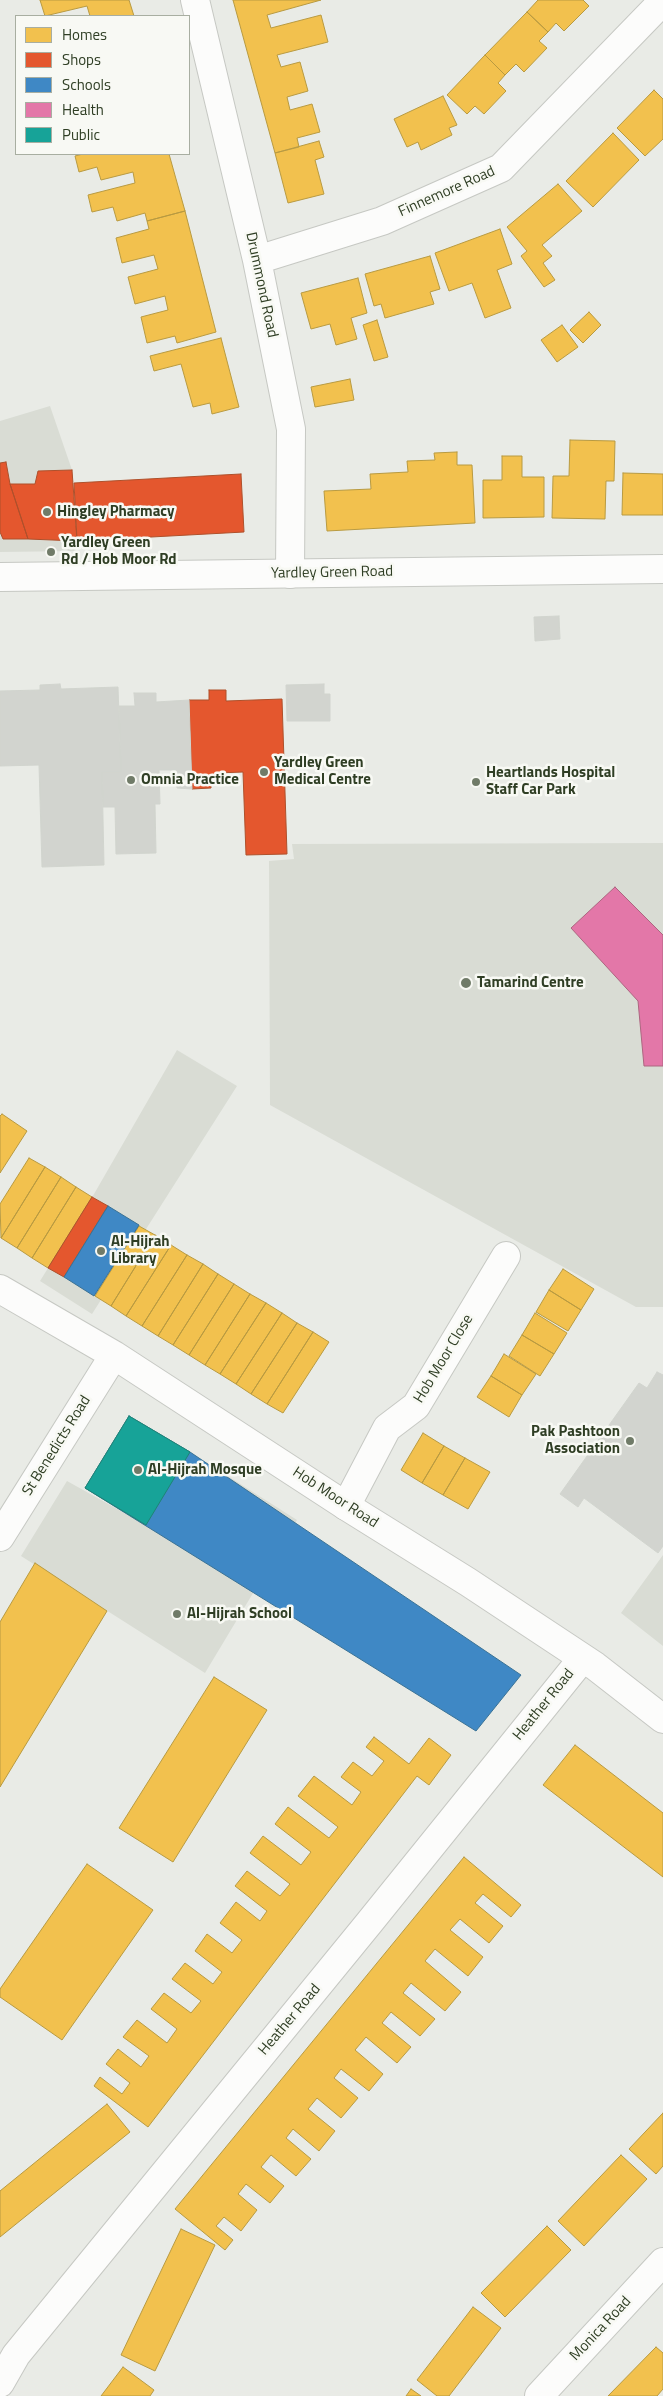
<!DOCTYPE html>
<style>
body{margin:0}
#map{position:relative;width:663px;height:2396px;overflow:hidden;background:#e9ebe6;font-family:"Titillium Web",sans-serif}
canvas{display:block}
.legend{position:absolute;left:15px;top:15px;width:175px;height:140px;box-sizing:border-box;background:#f8f9f4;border:1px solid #a8aea1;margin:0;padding:6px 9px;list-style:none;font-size:15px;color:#2f3e24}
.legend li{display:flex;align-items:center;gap:10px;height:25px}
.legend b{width:25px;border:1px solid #a8aea1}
</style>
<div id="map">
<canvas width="663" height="2396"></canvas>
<ul class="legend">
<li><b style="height:14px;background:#f2c14e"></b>Homes</li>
<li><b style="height:14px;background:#e4572e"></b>Shops</li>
<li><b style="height:14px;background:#3f88c5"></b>Schools</li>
<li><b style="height:14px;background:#e377a8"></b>Health</li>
<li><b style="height:14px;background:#17a398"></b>Public</li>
</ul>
</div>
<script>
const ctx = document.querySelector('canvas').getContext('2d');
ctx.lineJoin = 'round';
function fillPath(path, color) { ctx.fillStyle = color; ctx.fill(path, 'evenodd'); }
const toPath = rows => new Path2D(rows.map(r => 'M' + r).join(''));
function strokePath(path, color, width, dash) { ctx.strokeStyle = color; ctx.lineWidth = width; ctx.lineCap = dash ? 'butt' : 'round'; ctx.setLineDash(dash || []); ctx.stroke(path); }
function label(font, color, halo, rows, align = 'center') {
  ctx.font = font + ' "Titillium Web",sans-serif'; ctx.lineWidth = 5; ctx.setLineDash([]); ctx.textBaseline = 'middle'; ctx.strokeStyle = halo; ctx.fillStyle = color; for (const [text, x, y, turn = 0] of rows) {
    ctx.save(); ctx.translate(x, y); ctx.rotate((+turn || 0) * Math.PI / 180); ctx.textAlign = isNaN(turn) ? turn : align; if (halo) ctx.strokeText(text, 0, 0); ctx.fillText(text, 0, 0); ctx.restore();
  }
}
fillPath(toPath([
 [50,406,72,470,76,551,0,552,0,421],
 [663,843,663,1307,636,1307,270,1105,269,861,294,859,292,844],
 [177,1050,237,1086,92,1314,40,1281,94,1194],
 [190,1452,297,1520,205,1673,21,1556,67,1481,146,1525],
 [663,1555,663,1646,621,1613]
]), '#d9dcd4');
const homes = toPath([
 [40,0,129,0,134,16,90,16,87,6,45,16,40,0],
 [233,0,321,0,267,15,271,28,321,15,328,42,277,55,281,67,300,62,308,91,287,97,290,110,312,104,320,132,297,138,299,147,275,153,233,0],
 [538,0,583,0,589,6,564,31,556,23,548,32,527,12,538,0],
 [527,12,548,32,539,41,547,48,524,72,516,64,505,75,485,55,527,12],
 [485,55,505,75,498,83,506,91,484,114,475,106,467,114,447,95,485,55],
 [654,90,663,99,663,139,645,156,617,128,654,90],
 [443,96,457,125,449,128,452,135,421,150,418,142,407,147,394,119,443,96],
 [613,133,639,160,593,207,566,181,613,133],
 [319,141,324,157,315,160,324,194,288,203,275,153,319,141],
 [83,154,169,154,185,211,147,221,145,213,117,221,113,207,92,212,88,195,135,183,133,172,101,180,97,167,79,172,75,156,83,154],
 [558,184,582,211,542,245,552,256,543,263,555,280,544,287,521,256,527,251,507,227,558,184],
 [185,211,216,332,177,343,175,336,147,343,141,317,168,310,165,296,135,304,128,277,158,269,154,255,122,263,116,238,149,229,147,221,185,211],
 [500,229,512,264,497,270,511,308,485,318,472,283,449,291,435,253,500,229],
 [430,256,440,289,430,292,434,304,385,318,381,304,374,306,365,274,430,256],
 [358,278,367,313,351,318,357,339,336,345,330,324,311,329,301,293,358,278],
 [589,312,601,325,583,343,570,330,589,312],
 [377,320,388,357,374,361,363,325,377,320],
 [562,325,578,347,557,362,541,340,562,325],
 [221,338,239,407,212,414,210,403,193,407,181,364,154,371,150,356,221,338],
 [350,379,354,400,315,407,311,387,350,379],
 [570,440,615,441,614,481,606,481,605,519,552,518,553,476,569,476,570,440],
 [457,452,457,465,472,465,475,523,327,531,324,491,371,489,370,474,408,472,407,461,435,460,434,453,457,452],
 [502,456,522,456,522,477,544,477,544,517,483,518,483,480,502,480,502,456],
 [623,473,663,474,663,515,622,515,623,473],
 [2,1114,27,1131,0,1173,0,1116,2,1114],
 [29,1158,45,1167,1,1238,0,1204,29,1158],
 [45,1167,61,1177,17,1248,1,1238,45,1167],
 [61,1177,76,1187,32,1258,17,1248,61,1177],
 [76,1187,92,1197,48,1268,32,1258,76,1187],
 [139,1226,155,1235,111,1306,95,1296,139,1226],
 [155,1235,171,1245,126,1316,111,1306,155,1235],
 [171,1245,187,1255,142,1326,126,1316,171,1245],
 [187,1255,203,1264,158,1336,142,1326,187,1255],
 [203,1264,218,1274,173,1345,158,1336,203,1264],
 [563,1269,594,1289,581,1310,549,1290,563,1269],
 [218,1274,234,1284,189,1355,173,1345,218,1274],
 [234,1284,250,1294,205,1365,189,1355,234,1284],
 [549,1290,581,1310,568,1331,536,1312,549,1290],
 [250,1294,266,1303,220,1374,205,1365,250,1294],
 [266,1303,282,1313,236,1384,220,1374,266,1303],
 [282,1313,297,1323,251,1394,236,1384,282,1313],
 [535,1313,567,1333,554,1354,522,1335,535,1313],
 [297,1323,313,1332,267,1404,251,1394,297,1323],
 [313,1332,329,1342,283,1413,267,1404,313,1332],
 [522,1335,554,1354,540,1376,509,1356,522,1335],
 [504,1354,536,1374,522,1395,491,1376,504,1354],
 [491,1376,522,1395,509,1417,477,1397,491,1376],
 [423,1433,444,1446,422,1483,401,1470,423,1433],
 [444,1446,465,1458,443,1495,422,1483,444,1446],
 [465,1458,490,1472,468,1509,443,1495,465,1458],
 [35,1563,107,1611,0,1787,0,1622,35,1563],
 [214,1677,267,1710,173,1862,119,1828,214,1677],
 [374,1737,409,1764,429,1738,451,1755,429,1785,417,1776,148,2127,94,2086,100,2077,122,2094,130,2083,106,2064,118,2049,141,2067,149,2056,123,2037,137,2020,167,2043,177,2029,151,2009,164,1993,191,2013,201,2001,172,1979,185,1963,213,1984,222,1972,195,1951,207,1934,232,1953,242,1940,220,1923,236,1902,260,1921,267,1911,235,1886,247,1871,280,1896,290,1884,250,1853,263,1836,301,1865,311,1852,275,1824,288,1807,329,1838,338,1827,298,1796,314,1776,352,1805,361,1792,341,1777,353,1762,372,1776,384,1761,366,1747,374,1737],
 [575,1745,663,1813,663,1877,543,1785,575,1745],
 [464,1857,521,1905,511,1917,483,1894,475,1903,503,1926,489,1943,460,1919,450,1930,483,1957,468,1976,435,1949,425,1961,461,1992,445,2011,411,1983,403,1993,435,2019,420,2036,391,2012,382,2023,411,2047,397,2063,366,2037,355,2050,383,2074,369,2091,341,2069,334,2078,358,2098,341,2118,317,2098,308,2109,335,2131,319,2151,293,2129,286,2138,311,2159,296,2176,271,2155,261,2167,284,2186,270,2203,246,2184,238,2194,257,2210,241,2231,224,2217,216,2226,233,2240,225,2250,175,2209,464,1857],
 [87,1864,153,1910,62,2040,0,1997,0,1989,87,1864],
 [107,2104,130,2132,0,2237,0,2191,107,2104],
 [663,2113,663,2166,656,2174,629,2149,663,2113],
 [621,2155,647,2179,584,2246,558,2221,621,2155],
 [547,2226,571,2250,505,2317,481,2293,547,2226],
 [181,2229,215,2245,155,2371,121,2355,181,2229],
 [473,2307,501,2328,449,2396,437,2396,417,2380,473,2307],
 [656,2347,663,2353,663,2389,657,2396,608,2396,656,2347],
 [123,2367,154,2390,150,2396,101,2396,123,2367],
 [411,2389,421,2396,406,2396,411,2389]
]);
fillPath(homes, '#f2c14e');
strokePath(homes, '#b89a41', 1);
const shops = toPath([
 [6,462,10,484,28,539,3,539,0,532,0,463,6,462],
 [72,470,77,541,28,539,10,484,35,484,38,471,72,470],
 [241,474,244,532,77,541,74,483,241,474],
 [209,690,226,690,226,701,282,699,287,854,246,855,243,772,218,773,218,781,211,781,211,788,192,789,189,700,209,700,209,690],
 [92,1197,108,1206,64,1277,48,1268,92,1197]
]);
fillPath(shops, '#e4572e');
strokePath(shops, '#ae502b', 1);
const schools = toPath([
 [108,1206,139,1225,94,1296,64,1277,108,1206],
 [129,1416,190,1452,521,1675,476,1731,85,1488,129,1416]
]);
fillPath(schools, '#3f88c5');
strokePath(schools, '#3a7295', 1);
const health = toPath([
 [615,887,663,935,663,1066,644,1066,638,1001,571,928,615,887]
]);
fillPath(health, '#e377a8');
strokePath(health, '#ad6680', 1);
const public = toPath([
 [129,1416,190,1452,146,1525,85,1488,129,1416]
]);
fillPath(public, '#17a398');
strokePath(public, '#1e8575', 1);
const building = toPath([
 [559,616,560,639,535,641,534,617,559,616],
 [60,684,61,689,118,687,121,772,102,772,104,865,42,867,39,765,0,766,0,691,40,690,40,685,60,684],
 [324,684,324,694,330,694,330,721,287,721,286,685,324,684],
 [134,693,156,693,156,702,189,700,192,789,177,788,176,770,159,770,160,804,155,804,156,853,116,854,115,807,103,807,102,772,121,772,119,706,135,706,134,693],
 [657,1372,663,1375,663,1546,658,1553,584,1498,578,1507,560,1494,639,1383,647,1388,657,1372]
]);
fillPath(building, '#d2d4cf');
strokePath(building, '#d1d4ce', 1);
const minor = toPath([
 [195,0,257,260,291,429,290,574],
 [257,260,382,221,501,168,663,1],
 [346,1506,387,1428,416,1406,506,1256],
 [0,2383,16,2355,369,1923,582,1659],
 [539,2396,663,2262]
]);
const tertiary = toPath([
 [0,577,663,569],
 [0,1289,114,1355,346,1506,468,1582,595,1666,663,1719],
 [0,1537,114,1355]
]);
strokePath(minor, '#c6c8c3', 30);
strokePath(tertiary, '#c6c8c3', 30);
strokePath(minor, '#fcfcfb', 28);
strokePath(tertiary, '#fcfcfb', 28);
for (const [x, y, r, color] of [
 [47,512,5,"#707b68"],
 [51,552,5,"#707b68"],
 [264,772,5,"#707b68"],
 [131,780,5,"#707b68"],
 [476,782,5,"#707b68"],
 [466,983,6,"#707b68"],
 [101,1251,5,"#707b68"],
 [630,1441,5,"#707b68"],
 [138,1470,5,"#707b68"],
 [177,1614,5,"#707b68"]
]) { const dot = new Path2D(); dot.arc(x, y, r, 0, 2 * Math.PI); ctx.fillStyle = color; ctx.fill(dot); strokePath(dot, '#f8f9f4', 2); }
label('15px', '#2f3e24', '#f8f9f4', [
 ["Finnemore Road",447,192,-24],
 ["Drummond Road",261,285,78],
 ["Yardley Green Road",332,573,-1],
 ["Hob Moor Close",444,1359,-59],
 ["St Benedicts Road",57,1446,-58],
 ["Hob Moor Road",335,1498,33],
 ["Heather Road",544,1705,-51],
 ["Heather Road",290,2020,-50],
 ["Monica Road",601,2329,-47]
]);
label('bold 15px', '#2f3e24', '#f8f9f4', [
 ["Hingley Pharmacy",57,512],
 ["Yardley Green",61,543],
 ["Rd / Hob Moor Rd",61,560],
 ["Yardley Green",274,763],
 ["Medical Centre",274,780],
 ["Heartlands Hospital",486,773],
 ["Staff Car Park",486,790],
 ["Omnia Practice",141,780],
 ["Tamarind Centre",477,983],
 ["Al-Hijrah",111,1242],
 ["Library",111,1259],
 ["Pak Pashtoon",620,1432,"right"],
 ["Association",620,1449,"right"],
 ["Al-Hijrah Mosque",148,1470],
 ["Al-Hijrah School",187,1614]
], 'left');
</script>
